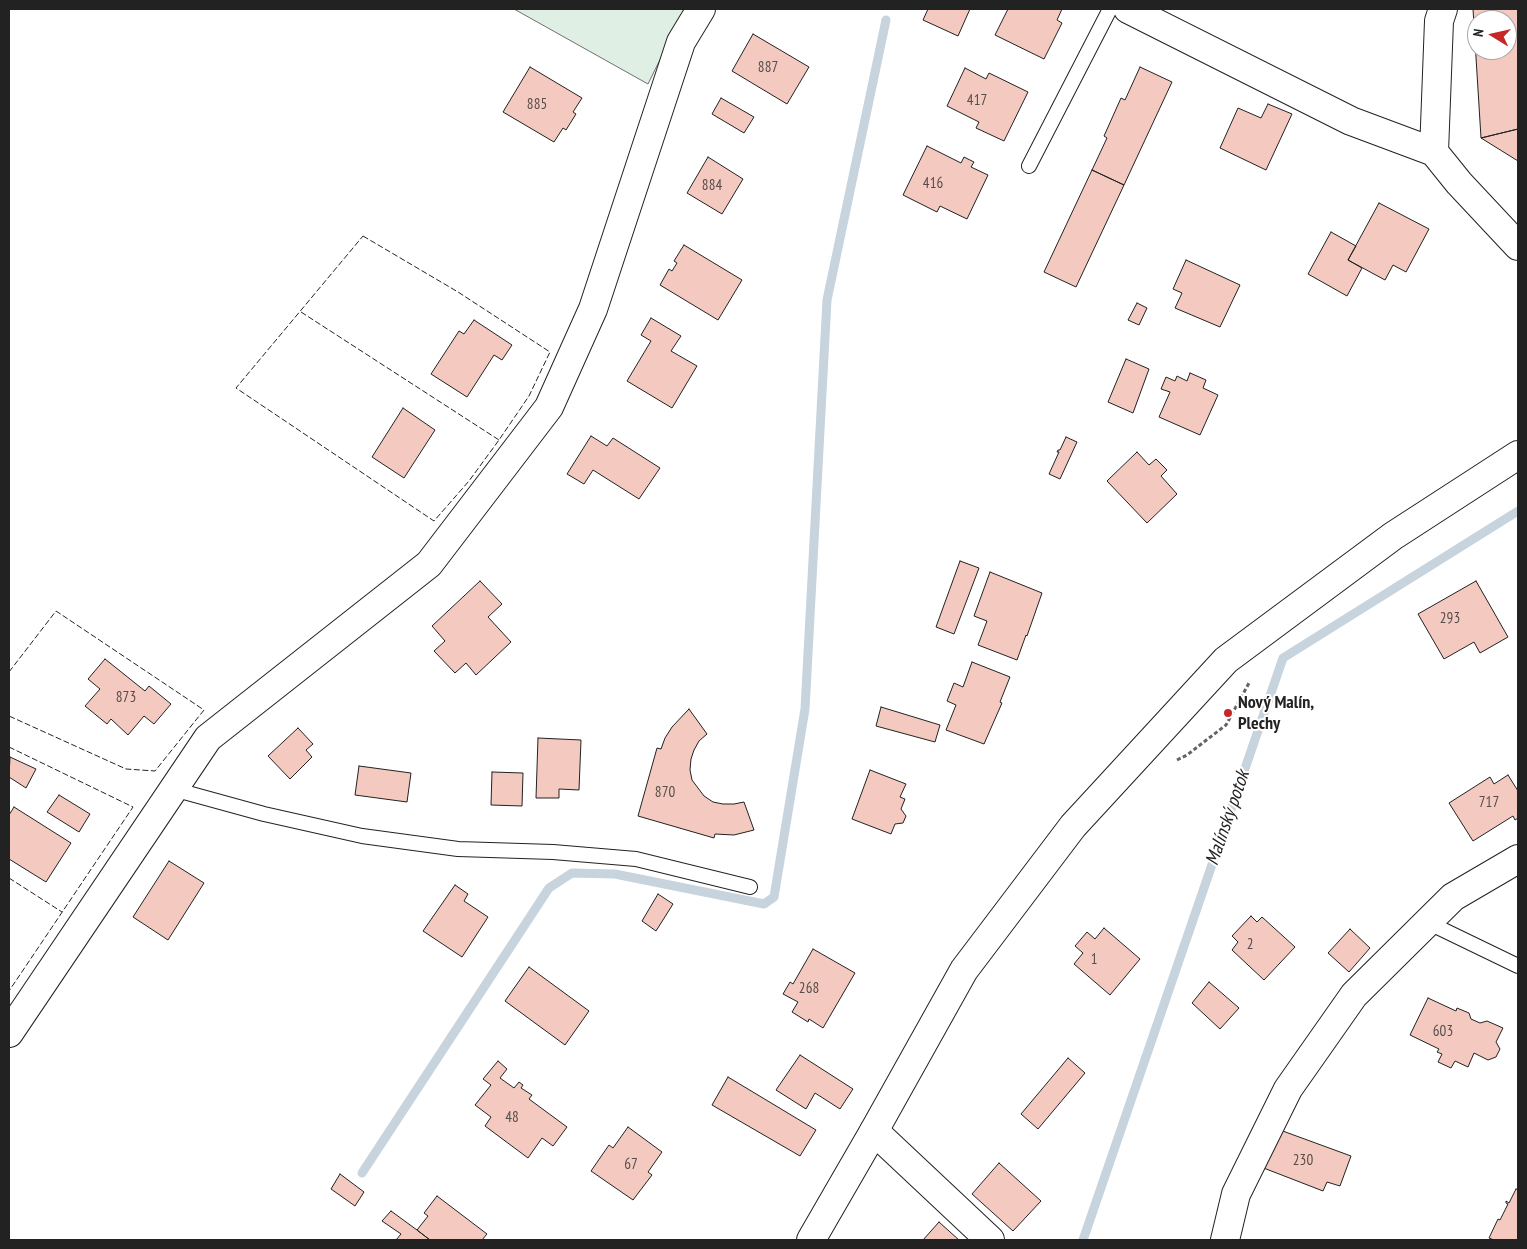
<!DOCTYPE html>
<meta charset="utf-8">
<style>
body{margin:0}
#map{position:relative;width:1527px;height:1249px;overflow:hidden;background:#fff;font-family:"PT Sans Narrow",sans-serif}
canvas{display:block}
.frame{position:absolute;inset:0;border:10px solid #222;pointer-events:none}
.north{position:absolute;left:1467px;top:10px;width:50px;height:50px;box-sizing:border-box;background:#fff;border:1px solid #a7a7a7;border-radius:50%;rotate:279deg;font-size:14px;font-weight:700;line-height:20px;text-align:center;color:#222}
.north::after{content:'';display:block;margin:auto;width:18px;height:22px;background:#c62828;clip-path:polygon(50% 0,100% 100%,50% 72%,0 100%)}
</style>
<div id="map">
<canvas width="1527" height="1249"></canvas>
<div class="frame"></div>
<div class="north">N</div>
</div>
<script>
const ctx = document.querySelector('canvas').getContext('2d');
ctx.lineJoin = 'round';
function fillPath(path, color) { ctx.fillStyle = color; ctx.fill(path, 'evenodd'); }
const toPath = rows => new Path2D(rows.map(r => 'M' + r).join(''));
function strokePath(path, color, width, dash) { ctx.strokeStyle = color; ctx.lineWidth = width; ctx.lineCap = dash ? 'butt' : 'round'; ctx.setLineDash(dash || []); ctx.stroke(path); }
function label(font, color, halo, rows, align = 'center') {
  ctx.font = font + ' "PT Sans Narrow",sans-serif'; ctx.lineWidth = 4; ctx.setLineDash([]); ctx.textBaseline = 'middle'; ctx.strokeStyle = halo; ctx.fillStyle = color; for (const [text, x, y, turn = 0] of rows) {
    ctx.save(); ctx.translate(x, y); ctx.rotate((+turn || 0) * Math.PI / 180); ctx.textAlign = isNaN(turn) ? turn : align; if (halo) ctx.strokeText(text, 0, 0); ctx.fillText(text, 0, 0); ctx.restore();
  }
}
const green = toPath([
 [514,9,685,9,648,84,514,9]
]);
fillPath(green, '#e0efe3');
strokePath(green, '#6f6f6f', 1);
strokePath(toPath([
 [362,1173,549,888,572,873,615,874,764,904,774,897,805,709,827,300,886,20],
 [1083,1240,1283,658,1518,511]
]), '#c7d3dd', 9);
const building = toPath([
 [928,9,970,9,958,36,923,20,928,9],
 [1008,9,1062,9,1057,20,1062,23,1044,59,995,35,1008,9],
 [1473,9,1518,9,1518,129,1481,138,1473,9],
 [1477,20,1507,20,1507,50,1477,50,1477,20],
 [753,34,809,67,787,104,732,71,753,34],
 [530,67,582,98,573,112,576,114,566,130,563,128,554,142,503,112,530,67],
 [1140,67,1172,82,1124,185,1092,170,1107,138,1104,136,1121,98,1125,100,1140,67],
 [965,68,986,79,989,73,1028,92,1004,141,976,128,979,122,947,106,965,68],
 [721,98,754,117,744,133,712,114,721,98],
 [1268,104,1292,114,1266,170,1220,148,1238,108,1261,118,1268,104],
 [1518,129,1518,161,1481,138,1518,129],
 [927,146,961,163,964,157,974,162,971,167,988,175,967,219,940,206,937,212,903,195,927,146],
 [708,157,743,179,722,214,687,193,708,157],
 [1092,170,1124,185,1076,287,1044,272,1092,170],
 [1379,203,1429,229,1406,272,1393,265,1385,280,1348,260,1379,203],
 [1331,232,1356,246,1348,260,1362,268,1347,296,1308,274,1331,232],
 [684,245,742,280,718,320,660,285,669,269,672,271,677,263,674,261,684,245],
 [1186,260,1240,285,1220,327,1175,308,1182,293,1173,289,1186,260],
 [1137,303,1147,308,1139,325,1128,320,1137,303],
 [651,318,681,336,671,351,697,366,672,408,627,381,651,341,641,335,651,318],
 [474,320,512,345,502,360,494,355,467,397,431,374,459,331,464,334,474,320],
 [1126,359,1149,369,1133,413,1108,402,1126,359],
 [1190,373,1206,380,1203,388,1218,395,1200,435,1159,417,1170,392,1161,389,1166,377,1175,381,1177,376,1187,381,1190,373],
 [403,408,435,430,404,478,372,457,403,408],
 [591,436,607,446,613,438,660,468,639,499,593,470,584,484,567,474,591,436],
 [1066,437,1077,442,1060,479,1049,474,1059,452,1057,452,1058,450,1060,450,1066,437],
 [1137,452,1149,465,1156,459,1167,470,1161,476,1177,494,1147,523,1107,481,1137,452],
 [960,561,979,568,954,634,936,627,960,561],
 [990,572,1042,593,1027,636,1026,635,1017,660,978,645,987,621,974,616,990,572],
 [480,581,502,604,488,617,511,642,476,675,466,663,455,673,434,651,445,641,432,626,480,581],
 [1476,581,1508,637,1480,653,1474,642,1444,659,1418,614,1476,581],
 [105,659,145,691,149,686,171,704,154,724,144,716,128,735,111,719,107,724,85,706,100,689,88,679,105,659],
 [972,662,1010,677,1000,702,1002,703,984,744,946,730,956,705,947,701,954,683,963,687,972,662],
 [881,707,940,725,935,742,876,726,881,707],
 [689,709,707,734,699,741,694,750,691,759,690,770,692,780,704,796,713,802,723,804,734,804,744,802,754,830,734,835,715,834,714,838,638,816,657,748,661,749,665,738,672,727,689,709],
 [298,728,313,744,306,750,312,757,290,779,268,756,298,728],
 [538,738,581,740,579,790,559,789,559,798,536,798,538,738],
 [10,757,36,769,26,788,9,777,10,757],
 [359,766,411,773,407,802,355,795,359,766],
 [870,770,906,784,900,797,905,799,901,809,906,816,903,823,895,824,891,834,852,819,870,770],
 [492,772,523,773,522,806,491,805,492,772],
 [1508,775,1518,791,1518,818,1515,820,1513,816,1473,841,1449,803,1490,777,1494,784,1508,775],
 [59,795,90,814,79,832,47,812,59,795],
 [14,807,71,843,46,882,9,859,9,815,14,807],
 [169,861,204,883,168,940,133,917,169,861],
 [455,885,468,894,464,901,488,917,462,957,423,931,455,885],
 [658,894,673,904,656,931,642,921,658,894],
 [1251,916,1257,922,1262,917,1295,947,1264,980,1232,950,1238,942,1232,936,1251,916],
 [1104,928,1140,959,1110,995,1074,964,1083,953,1075,946,1087,932,1095,939,1104,928],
 [1350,929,1370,948,1349,972,1328,953,1350,929],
 [813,949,855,973,823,1028,809,1019,808,1022,792,1012,798,1002,783,994,790,982,793,984,813,949],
 [529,967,589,1011,565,1045,505,1001,529,967],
 [1209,982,1239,1008,1220,1029,1192,1003,1209,982],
 [1428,998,1456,1011,1457,1008,1469,1013,1471,1019,1480,1023,1487,1021,1503,1028,1496,1042,1500,1049,1496,1057,1488,1060,1474,1053,1468,1067,1455,1061,1451,1068,1438,1062,1442,1054,1437,1052,1439,1049,1410,1035,1428,998],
 [800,1055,853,1089,840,1109,815,1093,806,1109,776,1090,800,1055],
 [1068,1058,1085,1073,1038,1129,1021,1114,1068,1058],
 [498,1061,507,1069,500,1078,514,1088,519,1082,523,1085,521,1088,532,1095,529,1099,567,1127,553,1146,542,1138,528,1158,485,1126,491,1117,475,1105,491,1085,483,1079,498,1061],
 [728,1077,816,1130,800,1156,712,1105,728,1077],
 [628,1127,662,1152,648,1172,652,1175,633,1200,591,1171,609,1145,613,1148,628,1127],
 [1280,1130,1351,1156,1340,1186,1327,1182,1323,1191,1261,1167,1280,1130],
 [999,1163,1041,1201,1013,1231,972,1194,999,1163],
 [340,1174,364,1192,355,1206,331,1189,340,1174],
 [1516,1189,1518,1190,1518,1240,1494,1240,1489,1238,1498,1219,1500,1220,1508,1204,1506,1203,1506,1201,1509,1203,1516,1189],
 [437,1196,487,1234,482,1240,430,1240,417,1230,428,1216,424,1213,437,1196],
 [391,1211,417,1230,430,1240,396,1240,401,1234,382,1221,391,1211],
 [939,1222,959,1240,923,1240,939,1222]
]);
fillPath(building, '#f3c9c0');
strokePath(building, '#222', 1);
const service = toPath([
 [1029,166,1110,9],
 [173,789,264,814,362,836,458,849,553,852,636,859,750,887],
 [1427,922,1518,966]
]);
const minor = toPath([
 [1128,9,1351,121,1434,152,1459,183,1518,246],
 [1434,152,1439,21,1443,9],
 [9,1033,208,738,429,564,549,407,593,309,681,42,701,9],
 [874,1131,990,1240],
 [1225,1240,1236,1194,1288,1089,1354,995,1453,897,1518,859]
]);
const secondary = toPath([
 [811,1240,874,1131,964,970,1073,826,1226,660,1393,536,1518,455]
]);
strokePath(service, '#222', 16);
strokePath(minor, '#222', 30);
strokePath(secondary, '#222', 30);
strokePath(toPath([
 [1177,760,1187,755,1226,725,1249,683]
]), '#646464', 3, [4, 2.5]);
strokePath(service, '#fff', 14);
strokePath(minor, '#fff', 28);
strokePath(secondary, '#fff', 28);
strokePath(toPath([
 [363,236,458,292,550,352,529,396,499,440,469,481,434,521,236,388,363,236],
 [301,312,499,440],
 [9,672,56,611,204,710,155,771,126,769,9,716],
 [9,747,133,807,9,991],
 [9,878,62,912]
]), '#222', 1, [6, 2.5]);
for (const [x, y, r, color] of [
 [1228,713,5,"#c62828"]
]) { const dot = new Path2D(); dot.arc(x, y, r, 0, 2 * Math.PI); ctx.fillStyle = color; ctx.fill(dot); strokePath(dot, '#fff', 2); }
label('15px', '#564c4a', null, [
 ["887",768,68],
 ["417",977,101],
 ["885",537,105],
 ["416",933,184],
 ["884",712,186],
 ["293",1450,619],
 ["873",126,698],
 ["870",665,793],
 ["717",1489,803],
 ["2",1250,945],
 ["1",1094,960],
 ["268",809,989],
 ["603",1443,1032],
 ["48",512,1118],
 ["230",1303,1161],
 ["67",631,1165]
]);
label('bold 18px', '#222', '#fff', [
 ["Nový Malín,",1238,703],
 ["Plechy",1238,724]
], 'left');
label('italic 19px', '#222', '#fff', [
 ["Malínský potok",1228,818,-71]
]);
</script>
